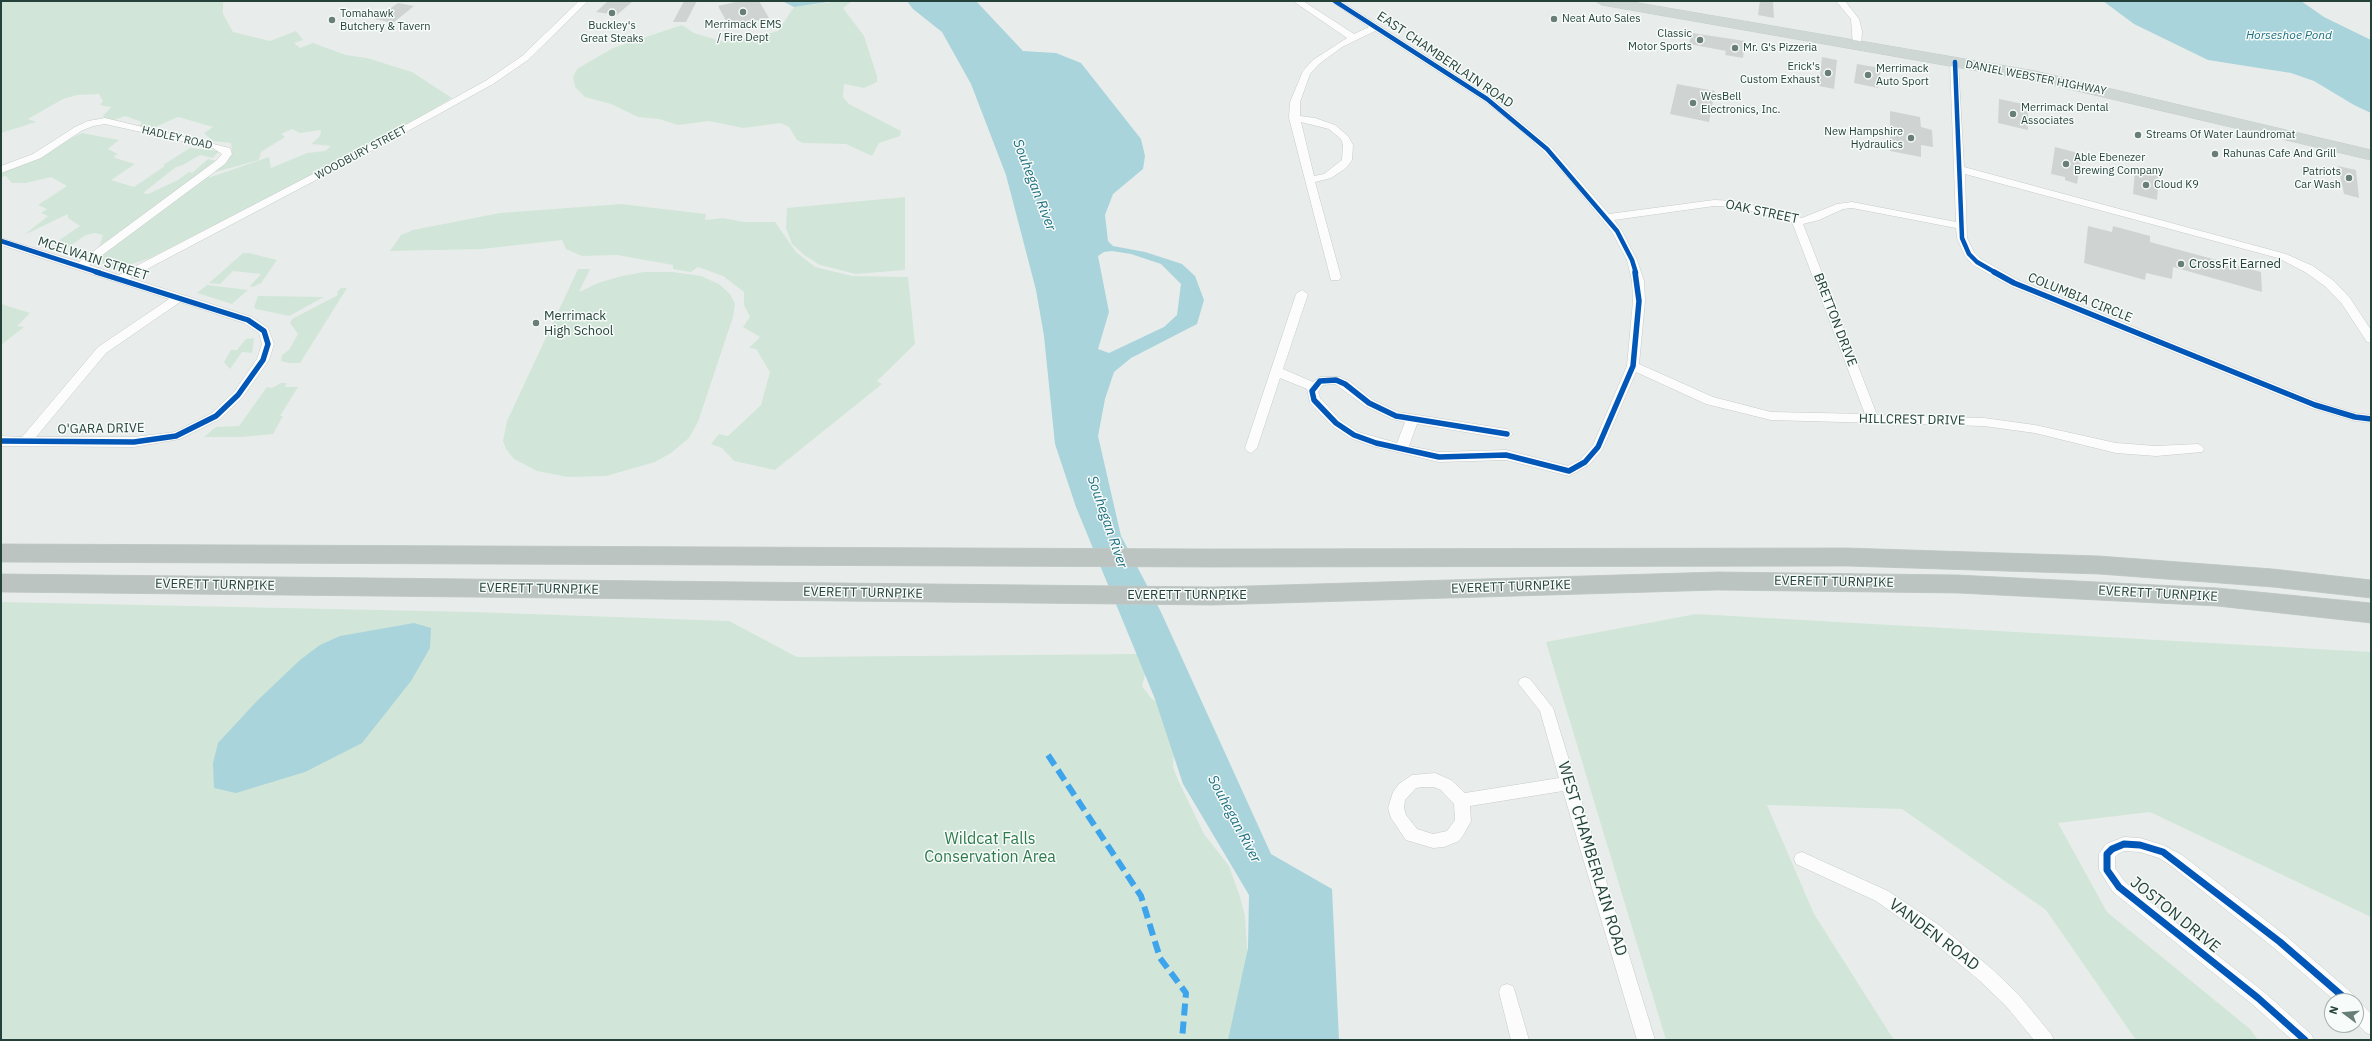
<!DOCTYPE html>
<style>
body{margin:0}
#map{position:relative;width:2372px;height:1041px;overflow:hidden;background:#e8edeb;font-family:"IBM Plex Sans",sans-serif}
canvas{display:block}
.frame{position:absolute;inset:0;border:2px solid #24423a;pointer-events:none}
.north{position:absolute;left:2324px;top:993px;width:40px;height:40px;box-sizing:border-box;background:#f7fbf9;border:1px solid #a3b1ad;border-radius:50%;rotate:286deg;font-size:11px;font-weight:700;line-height:16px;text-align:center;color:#24423a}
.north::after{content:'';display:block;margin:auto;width:14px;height:18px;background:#697e78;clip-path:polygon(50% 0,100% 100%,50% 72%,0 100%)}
</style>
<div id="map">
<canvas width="2372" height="1041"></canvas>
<div class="frame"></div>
<div class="north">N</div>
</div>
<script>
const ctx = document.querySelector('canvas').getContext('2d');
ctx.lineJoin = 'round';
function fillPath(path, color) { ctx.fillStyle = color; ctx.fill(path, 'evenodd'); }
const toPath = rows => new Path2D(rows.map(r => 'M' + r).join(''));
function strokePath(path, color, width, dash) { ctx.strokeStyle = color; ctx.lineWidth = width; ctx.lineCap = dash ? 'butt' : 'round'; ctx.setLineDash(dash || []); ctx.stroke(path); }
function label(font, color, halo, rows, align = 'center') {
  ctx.font = font + ' "IBM Plex Sans",sans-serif'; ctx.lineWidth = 3; ctx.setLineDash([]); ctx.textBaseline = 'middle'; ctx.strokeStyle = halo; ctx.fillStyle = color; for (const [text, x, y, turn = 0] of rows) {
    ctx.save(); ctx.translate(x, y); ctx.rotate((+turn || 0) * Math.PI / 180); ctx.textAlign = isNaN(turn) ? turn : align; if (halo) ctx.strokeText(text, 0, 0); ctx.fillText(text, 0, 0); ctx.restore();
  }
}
fillPath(toPath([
 [1,1,223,1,223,14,233,32,270,41,296,31,303,40,294,43,300,48,313,43,346,55,367,58,412,72,452,98,383,139,150,258,114,270,102,263,101,251,201,176,211,177,269,157,271,168,307,153,325,151,331,146,311,144,320,136,321,130,300,133,292,129,281,134,285,137,261,152,259,160,208,174,232,154,231,143,213,141,204,133,213,127,178,117,153,128,139,126,142,122,125,116,114,120,105,119,103,116,111,107,100,105,103,101,99,94,77,95,63,99,28,119,36,122,1,133],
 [832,2,851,2,843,8,864,36,877,76,877,82,864,88,844,84,843,97,849,104,901,131,900,136,879,143,872,156,846,144,803,143,797,140,789,127,781,123,743,128,709,121,678,125,659,119,638,117,611,104,585,97,575,87,573,77,577,69,613,48,682,25,694,33,724,42,771,33,778,31,794,7],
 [82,133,119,140,108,149,118,154,114,156,115,158,135,164,111,180,134,187,165,166,163,165,190,148,219,151,213,158,200,155,183,165,176,167,143,193,148,194,178,180,189,172,192,173,208,159,217,161,99,247,103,235,95,233,86,235,61,252,50,251,55,243,80,226,68,218,68,214,24,235,48,216,41,213,47,209,38,205,67,186,51,177,26,183,12,183,6,176,1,177,1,172],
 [905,197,905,270,856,274,820,265,804,255,792,244,786,228,787,208],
 [621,204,706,214,705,220,723,218,744,222,775,222,796,252,815,267,852,276,908,277,915,344,877,381,882,384,775,470,734,461,722,448,711,444,719,434,728,436,761,405,770,372,756,349,749,348,760,337,743,327,750,317,744,305,744,292,723,276,698,267,691,272,673,269,673,265,617,255,582,256,566,249,562,240,482,249,390,251,401,235,413,230,500,213],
 [243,253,249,253,277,260,261,283,253,287,250,286,261,274,233,271,220,284,209,283],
 [578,269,590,269,579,292,598,283,622,276,644,272,673,272,701,276,719,284,730,294,735,304,733,317,698,422,689,438,671,453,655,462,606,476,568,477,537,471,514,459,506,449,503,441,507,421],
 [207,285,248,290,232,304,197,293],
 [341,288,347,288,300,363,289,363,281,361,282,355,289,350,298,334,290,323,292,319,338,295,337,292],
 [258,296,261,296,324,297,289,316,256,309,254,307],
 [1,304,30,313,17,326,24,327,1,345],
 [254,338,252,353,242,352,230,369,227,366,224,362,231,350,237,350,246,339],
 [281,383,287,383,285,387,298,387,280,416,283,416,273,434,242,437,204,437,216,427,239,426,267,387,272,388],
 [1,602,473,612,729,621,797,657,1140,654,1146,671,1142,686,1151,698,1161,704,1174,751,1173,767,1178,780,1204,834,1229,866,1240,897,1245,916,1248,964,1236,1040,1,1040],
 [1696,614,2371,652,2371,917,2150,812,2058,823,2107,912,2250,1029,2258,1040,2136,1040,2046,910,1902,809,1767,805,1814,914,1894,1040,1666,1040,1546,642]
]), '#d1e6d8');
fillPath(toPath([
 [782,1,834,1,794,7],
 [907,1,976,1,1023,51,1056,53,1081,63,1141,139,1145,156,1143,169,1113,194,1105,215,1108,241,1113,246,1145,252,1182,264,1195,276,1204,300,1197,324,1131,358,1114,372,1105,399,1098,436,1121,536,1161,612,1271,854,1332,889,1339,1040,1228,1040,1248,948,1249,895,1183,784,1155,699,1076,507,1055,444,1044,336,1036,290,1006,175,971,84,942,32,913,9],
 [1112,251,1131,254,1161,264,1181,284,1177,315,1164,327,1109,353,1098,349,1109,312,1098,256,1104,252],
 [2103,1,2301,1,2324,17,2371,40,2371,113,2354,105,2314,81,2291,73,2208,60,2134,24],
 [414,623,431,628,430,648,411,681,362,743,305,772,236,793,214,788,213,763,218,743,257,701,300,660,320,645,340,636]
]), '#a9d4db');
fillPath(toPath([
 [608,1,633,1,617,15,596,12],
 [684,1,697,1,686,22,673,22],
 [740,1,759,1,769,18,730,28,718,6],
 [1760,1,1773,2,1774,18,1758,15],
 [398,3,414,6,393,23,375,19],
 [1692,33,1745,41,1743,58,1725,55,1726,51,1689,44],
 [1822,57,1837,60,1834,89,1819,86],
 [1857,64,1881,68,1878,88,1854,83],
 [1677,84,1715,91,1709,122,1670,114],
 [1999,99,2028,105,2028,130,1998,123],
 [1890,111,1920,117,1921,127,1932,130,1933,147,1921,145,1921,157,1890,151],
 [2055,147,2082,154,2077,184,2065,180,2065,177,2051,174],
 [2338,166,2356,170,2359,198,2344,194],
 [2135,170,2159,176,2157,200,2133,194],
 [2088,226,2112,232,2113,226,2150,236,2150,242,2261,272,2262,292,2173,267,2172,279,2146,273,2145,280,2084,263]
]), '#cfd4d2');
const minor = toPath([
 [579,1,588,1,528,60,493,84,388,142,130,278,252,317,268,328,274,344,269,360,242,398,220,419,180,439,134,447,1,446,1,436,22,437,98,347,169,299,1,245,1,238,79,262,217,160,222,154,213,148,105,124,93,126,81,131,41,158,1,173,1,166,33,154,75,127,88,121,105,118,230,148,232,154,225,164,89,265,119,275,382,138,487,80,522,56,579,1],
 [180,302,244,323,259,333,262,344,257,359,234,392,212,413,175,432,134,437,36,437,106,353,180,302],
 [1293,1,1303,1,1354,34,1369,27,1331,1,1341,1,1490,97,1551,147,1609,214,1714,200,1736,201,1802,218,1837,204,1852,202,1956,222,1950,62,1958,60,1964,167,2286,254,2313,266,2334,281,2350,298,2371,330,2371,343,2367,342,2342,304,2326,287,2305,272,2278,258,1965,174,1967,238,1974,252,1981,259,2018,280,2319,402,2355,413,2371,415,2371,423,2355,421,2311,408,2010,286,1973,265,1965,256,1957,238,1956,228,1852,208,1843,209,1819,220,1803,224,1877,415,1984,418,2035,425,2116,443,2156,446,2198,444,2202,446,2204,449,2202,452,2156,456,2116,453,2035,433,1984,426,1771,420,1706,404,1636,372,1602,450,1589,465,1569,476,1506,460,1439,462,1372,446,1350,438,1332,426,1310,403,1307,389,1280,378,1257,448,1251,453,1247,451,1245,448,1296,294,1302,290,1308,294,1283,369,1313,382,1320,377,1340,377,1349,381,1373,400,1398,412,1507,429,1513,434,1507,439,1417,424,1409,446,1439,452,1506,450,1568,466,1581,459,1593,445,1627,366,1633,301,1632,281,1627,260,1612,232,1569,179,1543,151,1515,125,1484,101,1375,31,1342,47,1319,64,1310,74,1300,102,1300,116,1315,118,1335,125,1348,136,1353,145,1352,160,1346,168,1331,178,1315,182,1341,277,1339,280,1331,280,1289,118,1290,102,1303,71,1313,60,1347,38,1293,1],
 [1301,122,1329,129,1341,139,1343,145,1342,160,1324,174,1314,176,1301,122],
 [1714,206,1736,207,1792,222,1865,414,1771,412,1713,397,1639,364,1645,301,1644,281,1637,260,1622,231,1614,220,1714,206],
 [1335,384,1365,406,1392,419,1405,422,1397,443,1358,432,1340,420,1320,398,1318,392,1323,385,1335,384],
 [1836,1,1845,1,1859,19,1862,31,1861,47,1853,45,1851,19,1836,1],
 [1525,677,1530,679,1553,708,1655,1040,1637,1040,1563,791,1470,806,1471,821,1464,834,1459,841,1444,847,1433,848,1406,840,1391,818,1388,808,1393,792,1399,784,1412,775,1435,773,1451,780,1465,793,1559,778,1540,711,1518,683,1520,679,1525,677],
 [1423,787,1434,787,1441,790,1454,804,1455,820,1447,831,1433,834,1417,829,1406,815,1404,808,1405,800,1416,788,1423,787],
 [2124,837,2140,838,2163,845,2182,855,2286,936,2354,995,2356,1002,2362,1004,2371,1014,2371,1035,2365,1032,2356,1022,2356,1001,2335,1001,2274,948,2170,865,2159,858,2140,852,2124,851,2118,854,2115,857,2115,868,2125,882,2264,992,2311,1034,2314,1040,2292,1040,2252,1004,2113,892,2099,870,2099,854,2106,844,2124,837],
 [1802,852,1888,891,1939,925,1992,969,2018,994,2051,1034,2054,1040,2034,1040,2006,1006,1980,981,1927,937,1876,901,1796,864,1794,859,1796,854,1802,852],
 [1507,984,1513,986,1515,992,1529,1040,1511,1040,1499,992,1501,986,1507,984]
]);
const primary = toPath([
 [1595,1,1627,1,2035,71,2371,150,2371,160,2035,81,1602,5,1595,1]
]);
const motorway = toPath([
 [1,544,1209,549,1847,548,2099,556,2273,569,2371,580,2371,598,2273,587,2099,574,1847,566,1209,567,1,562,1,544],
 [1718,572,1958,575,2217,588,2371,603,2371,623,2217,606,1958,593,1718,590,1213,605,1,592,1,574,1213,587,1718,572]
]);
strokePath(minor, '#c5cac8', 1);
strokePath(primary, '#c3ccc9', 1);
strokePath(motorway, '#c3ccc9', 1);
fillPath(minor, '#fcfcfc');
fillPath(primary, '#cfd7d5');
fillPath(motorway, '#bcc4c2');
strokePath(toPath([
 [1048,755,1141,896,1160,958,1186,993,1182,1040]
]), '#3ea4ec', 6, [12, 6]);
strokePath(toPath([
 [1335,1,1487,99,1547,149,1617,231,1632,260,1636,273],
 [1955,62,1962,238,1969,254,1977,262,1996,273],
 [1,241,100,273]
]), '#0057b8', 4.5);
strokePath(toPath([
 [1994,272,2014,283,2315,405,2355,417,2371,419],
 [1507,434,1396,416,1369,403,1345,384,1336,380,1320,381,1312,391,1314,400,1336,423,1354,435,1376,443,1439,457,1506,455,1569,471,1585,462,1598,447,1633,366,1639,301,1635,272],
 [1,441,134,442,176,436,216,416,238,395,263,360,268,344,264,331,248,320,96,272]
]), '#0057b8', 5.5);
strokePath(toPath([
 [2305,1040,2258,998,2119,887,2107,870,2107,854,2112,849,2124,844,2140,845,2163,852,2280,942,2348,1001]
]), '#0057b8', 7);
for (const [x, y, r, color] of [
 [743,12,4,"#697e78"],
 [612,13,4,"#697e78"],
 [1554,19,4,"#697e78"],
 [332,20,4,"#697e78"],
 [1700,40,4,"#697e78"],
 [1735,48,4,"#697e78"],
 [1828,73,4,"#697e78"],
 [1868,75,4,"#697e78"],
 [1693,103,4,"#697e78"],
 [2013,114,4,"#697e78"],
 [2138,135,4,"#697e78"],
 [1911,138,4,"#697e78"],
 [2215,154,4,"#697e78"],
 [2066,164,4,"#697e78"],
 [2349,178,4,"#697e78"],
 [2146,185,4,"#697e78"],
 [2181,264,4,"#697e78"],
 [536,323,4,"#697e78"]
]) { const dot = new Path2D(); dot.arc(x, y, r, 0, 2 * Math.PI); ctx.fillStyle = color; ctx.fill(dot); strokePath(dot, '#f7fbf9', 1.5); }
label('11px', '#24423a', '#f7fbf9', [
 ["Tomahawk",340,14],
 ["Butchery & Tavern",340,27],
 ["Neat Auto Sales",1562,19],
 ["Merrimack EMS",743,25,"center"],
 ["/ Fire Dept",743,38,"center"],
 ["Buckley's",612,26,"center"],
 ["Great Steaks",612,39,"center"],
 ["Classic",1692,34,"right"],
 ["Motor Sports",1692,47,"right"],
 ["Mr. G's Pizzeria",1743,48],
 ["Erick's",1820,67,"right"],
 ["Custom Exhaust",1820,80,"right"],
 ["Merrimack",1876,69],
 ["Auto Sport",1876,82],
 ["WesBell",1701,97],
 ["Electronics, Inc.",1701,110],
 ["Merrimack Dental",2021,108],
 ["Associates",2021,121],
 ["New Hampshire",1903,132,"right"],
 ["Hydraulics",1903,145,"right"],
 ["Streams Of Water Laundromat",2146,135],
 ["Rahunas Cafe And Grill",2223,154],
 ["Able Ebenezer",2074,158],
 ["Brewing Company",2074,171],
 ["Patriots",2341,172,"right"],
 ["Car Wash",2341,185,"right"],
 ["Cloud K9",2154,185]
], 'left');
label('11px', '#24423a', '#f7fbf9', [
 ["DANIEL WEBSTER HIGHWAY",2036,78,11],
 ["HADLEY ROAD",177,138,13],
 ["WOODBURY STREET",361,153,-28]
]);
label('italic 12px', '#1c6f80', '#f7fbf9', [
 ["Horseshoe Pond",2289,36]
]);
label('13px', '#24423a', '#f7fbf9', [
 ["EAST CHAMBERLAIN ROAD",1445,60,34],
 ["OAK STREET",1762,212,12],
 ["MCELWAIN STREET",93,259,18],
 ["COLUMBIA CIRCLE",2080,298,22],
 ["BRETTON DRIVE",1835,320,69],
 ["HILLCREST DRIVE",1912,420,1],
 ["O'GARA DRIVE",101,429,-1],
 ["EVERETT TURNPIKE",1834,582,1],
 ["EVERETT TURNPIKE",215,585,1],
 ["EVERETT TURNPIKE",1511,587,-2],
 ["EVERETT TURNPIKE",539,589,1],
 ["EVERETT TURNPIKE",863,593,1],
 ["EVERETT TURNPIKE",2158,594,3],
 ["EVERETT TURNPIKE",1187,595]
]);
label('13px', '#24423a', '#f7fbf9', [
 ["CrossFit Earned",2189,264],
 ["Merrimack",544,316],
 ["High School",544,331]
], 'left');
label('italic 14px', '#1c6f80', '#f7fbf9', [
 ["Souhegan River",1034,185,69],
 ["Souhegan River",1107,522,71],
 ["Souhegan River",1234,819,62]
]);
label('16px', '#2d7a4b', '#f7fbf9', [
 ["Wildcat Falls",990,839],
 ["Conservation Area",990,857]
]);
label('16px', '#24423a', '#f7fbf9', [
 ["WEST CHAMBERLAIN ROAD",1592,859,73],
 ["JOSTON DRIVE",2175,915,39],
 ["VANDEN ROAD",1934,935,37]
]);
</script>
